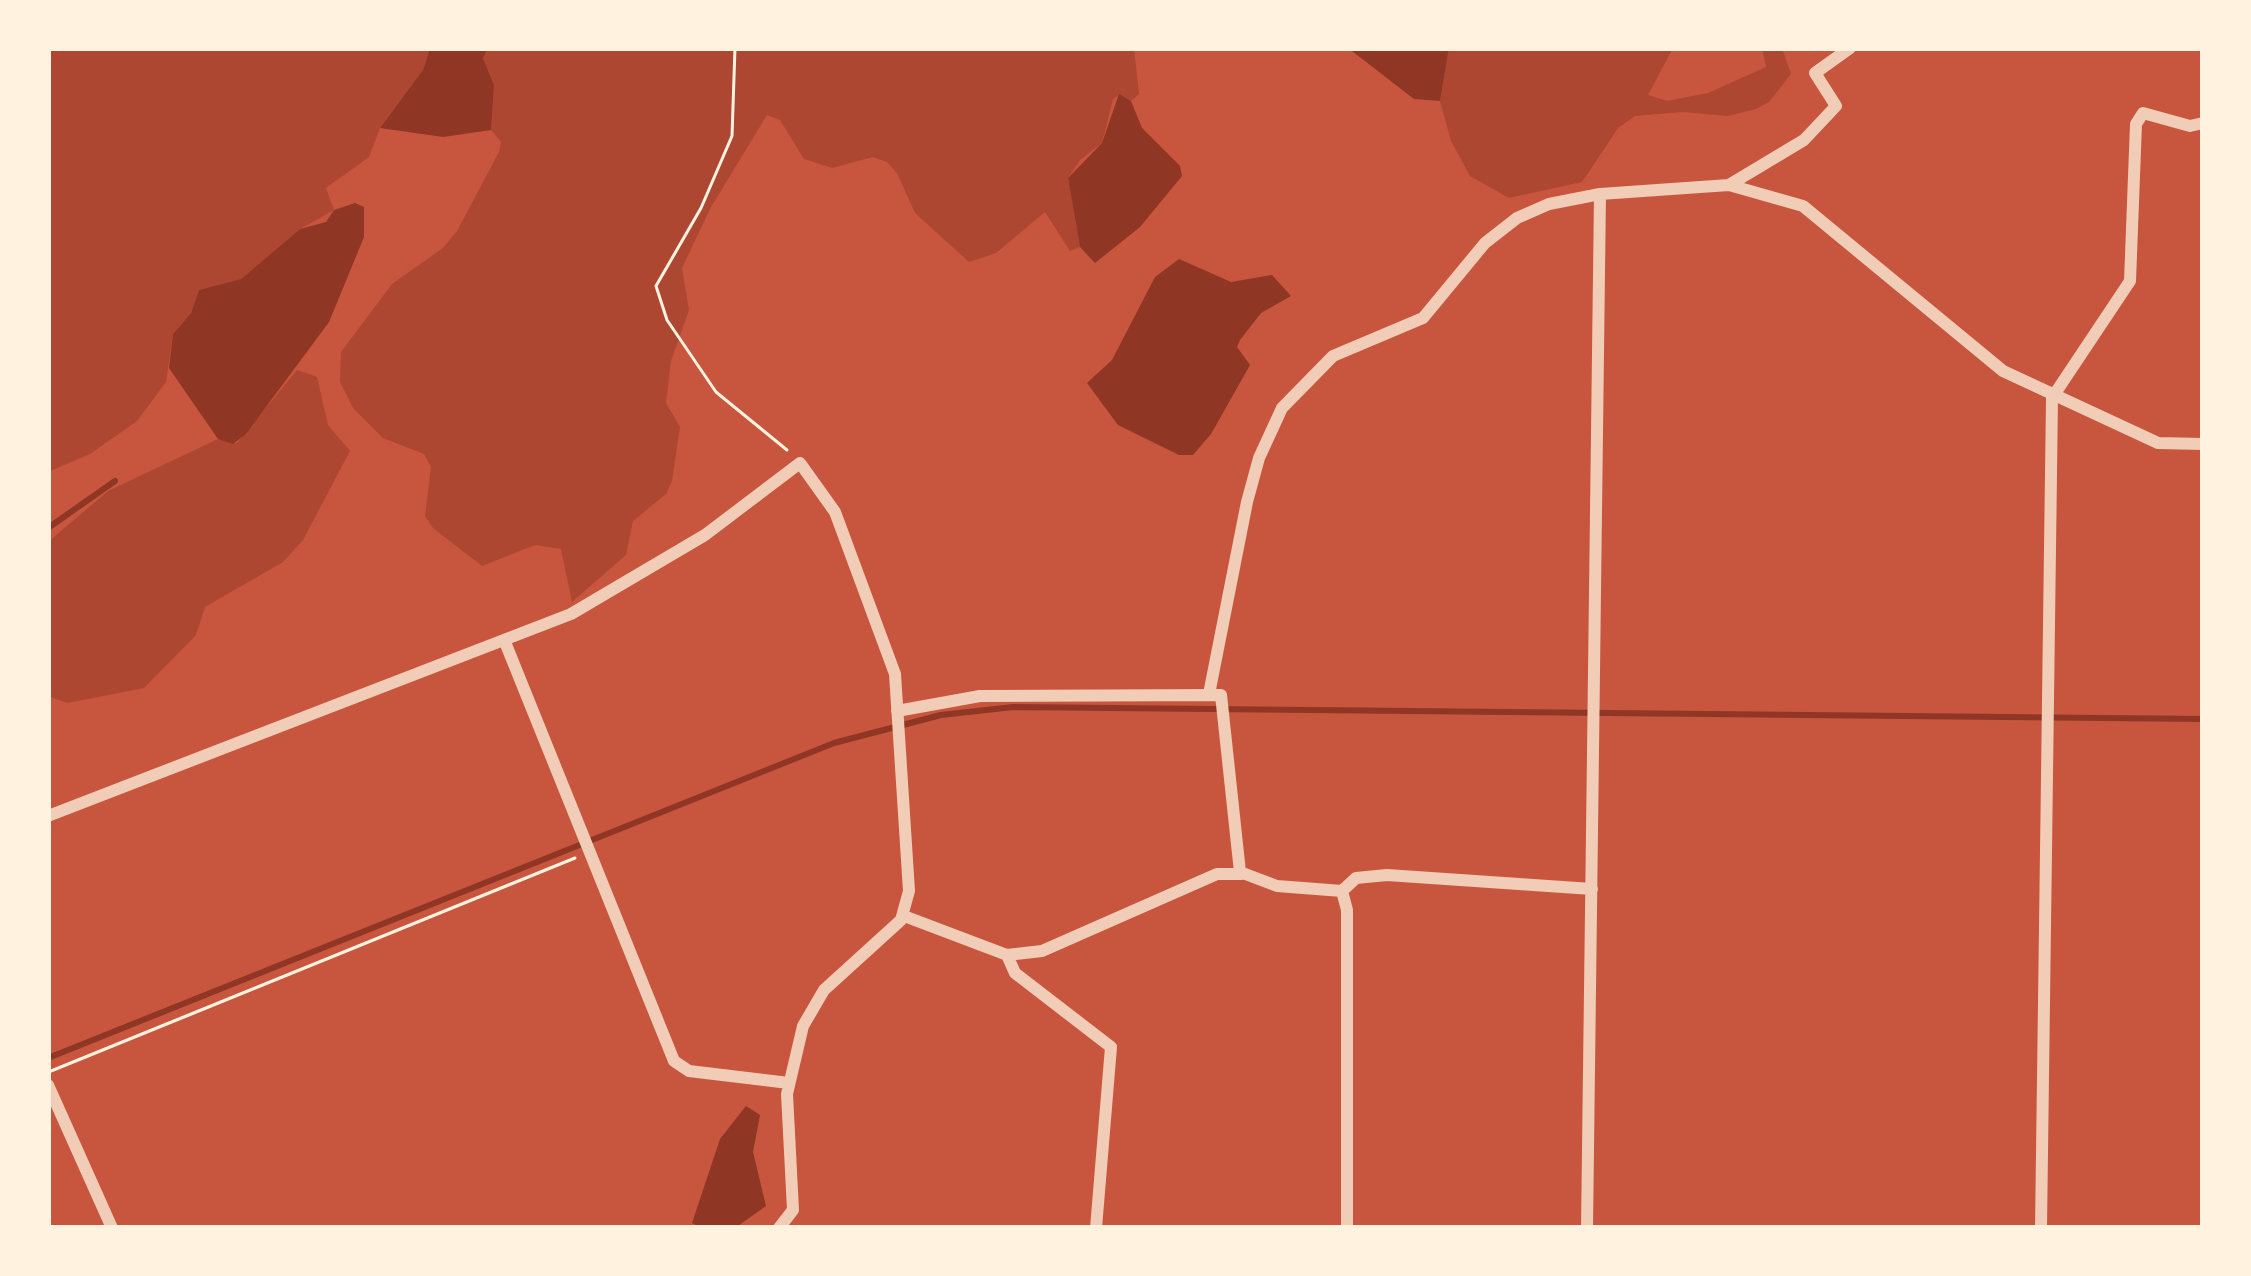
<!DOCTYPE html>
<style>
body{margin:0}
#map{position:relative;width:2251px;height:1276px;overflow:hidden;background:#c8553d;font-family:"Titillium Web",sans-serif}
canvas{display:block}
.frame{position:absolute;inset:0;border:51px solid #fff3e0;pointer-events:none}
</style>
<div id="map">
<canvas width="2251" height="1276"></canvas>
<div class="frame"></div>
</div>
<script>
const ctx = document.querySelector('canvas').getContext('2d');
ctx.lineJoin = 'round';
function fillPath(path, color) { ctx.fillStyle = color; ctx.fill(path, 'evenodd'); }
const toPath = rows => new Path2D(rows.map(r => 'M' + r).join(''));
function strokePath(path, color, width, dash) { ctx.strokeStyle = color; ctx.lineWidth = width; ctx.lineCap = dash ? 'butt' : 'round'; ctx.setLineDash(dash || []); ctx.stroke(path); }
fillPath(toPath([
 [48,48,430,48,423,70,380,128,369,157,326,188,334,210,300,229,241,279,199,290,191,313,173,334,166,382,137,421,90,454,48,472],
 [488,48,1134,48,1139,94,1131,101,1119,95,1113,99,1102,143,1080,160,1068,178,1080,247,1070,251,1045,212,996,253,969,262,915,213,897,173,887,162,873,157,832,168,804,159,780,120,767,115,711,207,682,268,689,310,671,361,666,403,680,427,672,481,666,494,633,521,626,555,572,602,561,549,535,545,482,566,433,528,425,516,431,467,424,454,383,438,353,408,340,382,341,352,392,284,443,248,457,231,499,152,501,142,491,130,494,85,483,58],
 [1449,48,1673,48,1648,95,1667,101,1708,93,1766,67,1762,48,1782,48,1791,74,1769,102,1756,109,1728,116,1683,112,1635,116,1618,128,1582,182,1509,198,1470,176,1451,141,1440,101],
 [297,370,317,377,328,425,350,451,303,540,283,562,205,607,196,635,144,688,67,703,48,696,48,542,108,491,218,439,237,443]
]), '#ae4732');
fillPath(toPath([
 [430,48,488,48,483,58,494,85,491,130,443,137,380,128,423,70],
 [1348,48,1449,48,1440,101,1414,99],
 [1119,94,1131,101,1142,128,1180,166,1182,176,1140,227,1095,263,1080,247,1068,178,1102,143],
 [355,203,364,207,364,237,329,322,246,434,233,444,218,439,169,368,173,334,191,313,199,290,241,279,300,229,326,222,334,210],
 [1179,259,1231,282,1272,275,1291,296,1261,313,1240,340,1237,347,1250,365,1211,434,1193,455,1179,455,1118,425,1087,383,1112,360,1155,277],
 [746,1106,760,1115,753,1152,766,1206,735,1228,702,1228,692,1223,720,1139]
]), '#8f3625');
strokePath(toPath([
 [48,528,115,481],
 [48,1058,834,743,941,715,1013,707,2203,719]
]), '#8f3625', 6);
strokePath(toPath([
 [735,48,732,136,701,208,656,286,667,320,716,392,787,450],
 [51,1071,575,858]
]), '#fff3e0', 3);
strokePath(toPath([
 [1729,185,1804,140,1836,106,1815,73,1850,48],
 [505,642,674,1061,689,1071,789,1083],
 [1209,694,1247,502,1259,458,1282,408,1333,356,1423,318,1485,243,1517,218,1549,204,1600,194,1729,185,1803,206,2003,371,2158,443,2203,444],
 [897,711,980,696,1221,695,1240,872,1277,886,1342,891],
 [48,816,571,614,705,535,800,463,835,512,895,674,909,891,901,920,824,990,803,1026,787,1094,793,1210,779,1228],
 [1342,891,1347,910,1347,1228],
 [1342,891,1356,878,1387,875,1592,889],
 [904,916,1007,955,1015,973,1111,1047,1096,1228],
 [1007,955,1042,951,1217,874,1242,874],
 [48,1085,112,1228],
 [1587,1228,1600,194],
 [2041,1228,2052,398,2130,281,2136,124,2143,113,2190,126,2203,123]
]), '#f1ccb7', 12);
</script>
